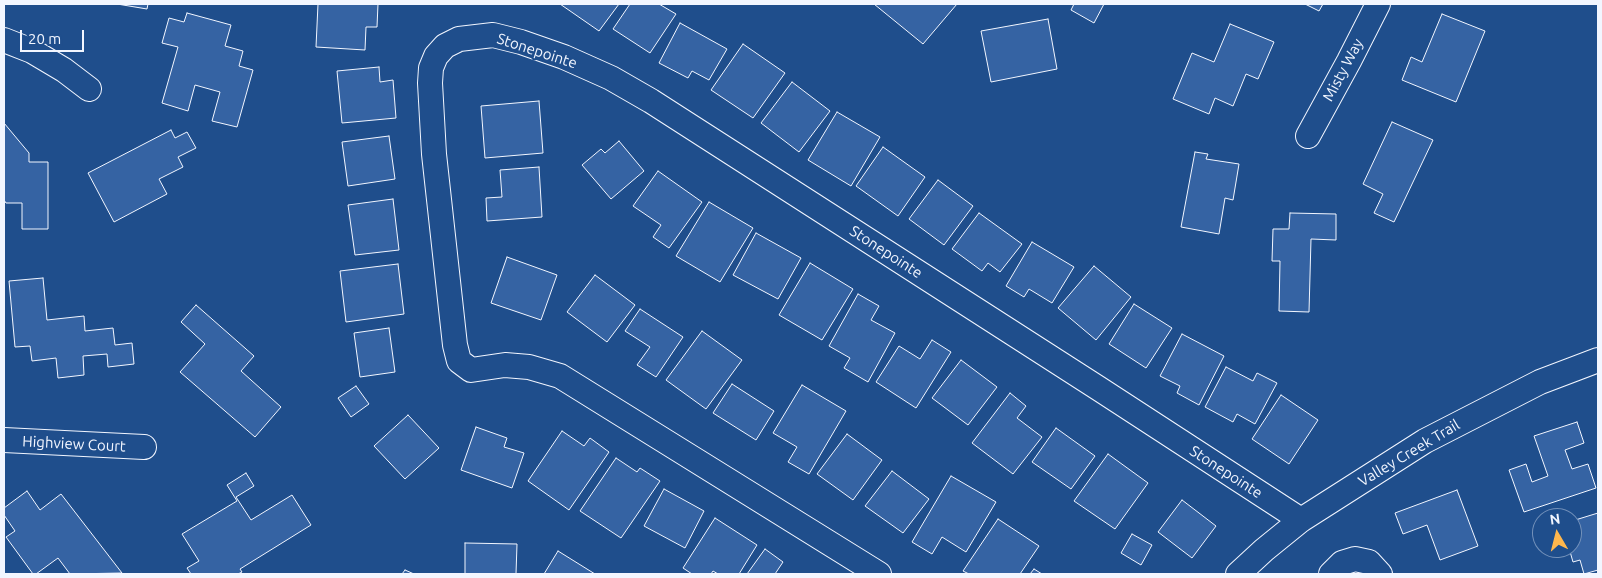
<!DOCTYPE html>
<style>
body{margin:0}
#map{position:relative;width:1602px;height:578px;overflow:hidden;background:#1f4e8c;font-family:Ubuntu,sans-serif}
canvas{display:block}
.frame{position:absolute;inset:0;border:5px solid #f2f6ff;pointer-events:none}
.north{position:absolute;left:1532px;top:508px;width:50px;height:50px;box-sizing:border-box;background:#1f4e8c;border:1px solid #7391ba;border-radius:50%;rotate:352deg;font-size:14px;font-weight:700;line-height:20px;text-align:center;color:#f2f6ff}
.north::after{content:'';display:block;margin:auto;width:18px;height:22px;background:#ffb74d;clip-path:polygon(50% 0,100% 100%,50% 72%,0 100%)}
.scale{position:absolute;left:20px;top:30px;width:64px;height:22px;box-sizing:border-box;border:2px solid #f2f6ff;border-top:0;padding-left:6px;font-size:15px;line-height:18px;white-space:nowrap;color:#f2f6ff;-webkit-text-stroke:4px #1f4e8c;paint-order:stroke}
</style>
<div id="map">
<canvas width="1602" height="578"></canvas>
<div class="frame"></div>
<div class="north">N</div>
<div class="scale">20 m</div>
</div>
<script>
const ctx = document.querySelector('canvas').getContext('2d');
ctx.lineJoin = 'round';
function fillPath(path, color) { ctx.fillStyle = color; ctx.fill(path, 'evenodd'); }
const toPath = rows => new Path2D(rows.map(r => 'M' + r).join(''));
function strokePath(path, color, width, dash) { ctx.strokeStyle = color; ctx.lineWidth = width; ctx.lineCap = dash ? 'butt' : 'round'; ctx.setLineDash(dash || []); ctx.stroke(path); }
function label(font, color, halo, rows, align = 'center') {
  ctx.font = font + ' Ubuntu,sans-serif'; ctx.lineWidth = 4; ctx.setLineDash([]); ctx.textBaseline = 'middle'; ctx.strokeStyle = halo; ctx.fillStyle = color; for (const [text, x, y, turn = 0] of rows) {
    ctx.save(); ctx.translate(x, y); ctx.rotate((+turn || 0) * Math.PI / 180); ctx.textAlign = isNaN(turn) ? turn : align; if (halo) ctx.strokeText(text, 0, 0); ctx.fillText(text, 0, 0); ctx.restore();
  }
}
const building = toPath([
 [117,4,148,4,147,9,117,4],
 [318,4,378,4,377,27,366,27,365,50,316,47,318,4],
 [560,4,619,4,599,31,560,4],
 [630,4,659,4,676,14,650,53,613,29,630,4],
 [874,4,957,4,923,44,874,4],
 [1074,4,1104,4,1094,23,1071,10,1074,4],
 [1305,4,1323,4,1319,11,1305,4],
 [187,13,231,25,225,46,243,51,239,66,253,70,237,127,212,121,220,92,195,85,188,111,162,103,178,47,162,43,169,18,184,22,187,13],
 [1442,14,1485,31,1456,102,1402,80,1411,57,1422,62,1442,14],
 [1048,19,1057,69,991,82,981,31,1048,19],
 [680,23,727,49,709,80,692,71,688,78,659,63,680,23],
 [1230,24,1274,42,1258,79,1246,74,1233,106,1215,98,1209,114,1173,99,1192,53,1214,62,1230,24],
 [743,44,785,73,753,118,711,90,743,44],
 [379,67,380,82,393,80,396,118,342,123,337,71,379,67],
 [792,82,830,111,799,152,761,123,792,82],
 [539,101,543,153,485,158,481,106,539,101],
 [837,112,880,137,851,186,808,160,837,112],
 [1392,122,1433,140,1394,222,1374,213,1383,194,1363,184,1392,122],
 [4,123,29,153,29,162,48,162,48,229,22,229,22,203,6,203,4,200,4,123],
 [171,130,175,138,187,132,196,148,178,157,183,167,159,179,167,194,114,222,88,173,171,130],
 [389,136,395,179,348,186,342,142,389,136],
 [619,141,644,171,611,199,582,165,601,149,605,153,619,141],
 [883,147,925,177,898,216,856,186,883,147],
 [1195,152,1208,154,1206,159,1239,164,1233,200,1225,198,1219,234,1181,227,1195,152],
 [539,167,542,217,487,221,486,198,502,197,500,170,539,167],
 [658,171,702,202,669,248,653,237,661,225,633,206,658,171],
 [938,180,973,206,944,245,909,219,938,180],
 [393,199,399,250,355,255,348,205,393,199],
 [709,202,753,228,720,282,676,256,709,202],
 [979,213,1022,244,1000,272,988,263,982,271,952,249,979,213],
 [1290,213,1336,214,1336,240,1311,239,1309,312,1279,311,1280,261,1272,261,1273,229,1289,229,1290,213],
 [756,233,801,258,778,299,733,275,756,233],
 [1032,242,1074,267,1052,303,1029,289,1024,297,1006,286,1032,242],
 [507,257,557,275,541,320,491,303,507,257],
 [810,263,853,289,822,340,779,315,810,263],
 [398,264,404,314,346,322,340,271,398,264],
 [1094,266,1131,297,1096,340,1058,308,1094,266],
 [595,275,635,305,607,342,567,312,595,275],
 [43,278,47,320,84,316,85,331,113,328,115,345,132,343,134,364,108,367,107,354,83,356,84,375,58,378,56,358,32,361,30,346,15,347,9,281,43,278],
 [858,294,879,306,871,320,895,333,868,382,844,368,850,358,829,346,858,294],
 [1134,304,1172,328,1146,368,1109,344,1134,304],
 [196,305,254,356,241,371,281,407,255,437,180,372,205,344,181,322,196,305],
 [640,309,683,337,656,377,637,365,650,347,625,331,640,309],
 [389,328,395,372,360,377,354,333,389,328],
 [702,331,742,360,706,409,666,380,702,331],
 [1182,334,1224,356,1199,405,1177,393,1180,386,1160,376,1182,334],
 [932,340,951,352,916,408,876,382,899,346,920,359,932,340],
 [961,360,997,387,968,425,932,398,961,360],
 [1226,367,1253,381,1257,373,1277,383,1255,424,1237,414,1233,422,1205,407,1226,367],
 [732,384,774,411,756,440,713,413,732,384],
 [802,385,846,411,809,474,788,462,797,447,773,433,802,385],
 [356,386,369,404,351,417,338,398,356,386],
 [1010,393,1026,406,1017,418,1042,437,1013,474,972,443,1010,393],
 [1281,395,1318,420,1289,464,1252,439,1281,395],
 [408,415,439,448,405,479,374,446,408,415],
 [1577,422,1584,443,1565,450,1572,469,1588,464,1596,488,1524,512,1509,470,1526,464,1532,482,1548,476,1534,436,1577,422],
 [476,427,507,438,504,447,524,453,512,488,461,470,476,427],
 [1056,428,1095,456,1071,489,1032,462,1056,428],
 [562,431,584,446,590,438,609,452,569,510,528,481,562,431],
 [847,434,882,460,853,500,817,474,847,434],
 [1108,454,1148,483,1115,529,1074,501,1108,454],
 [616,458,637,472,640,468,660,481,621,538,580,511,616,458],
 [892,471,929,499,903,533,865,506,892,471],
 [246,473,254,486,236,497,251,520,292,495,311,525,240,569,242,572,238,574,191,574,187,568,199,561,182,534,237,501,227,485,246,473],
 [951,476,996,502,966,552,942,537,932,554,912,542,951,476],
 [664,489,704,511,685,548,644,526,664,489],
 [1457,490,1478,546,1440,560,1427,525,1403,534,1395,513,1457,490],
 [27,491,40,510,61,494,122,573,70,574,58,558,36,574,33,574,6,537,15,531,4,515,4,508,27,491],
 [1182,500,1216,526,1192,558,1158,532,1182,500],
 [1598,513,1598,570,1584,574,1580,560,1573,562,1569,548,1572,548,1572,521,1598,513],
 [715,518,757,545,739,574,718,574,713,571,711,574,692,574,683,568,715,518],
 [998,519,1039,546,1020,574,969,574,963,571,998,519],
 [1132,534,1152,545,1141,565,1121,553,1132,534],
 [465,543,517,544,516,574,465,574,465,543],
 [1550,548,1563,548,1551,552,1550,548],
 [765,549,783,562,775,574,747,574,765,549],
 [558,551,595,574,544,574,558,551],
 [1034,569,1042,574,1030,574,1034,569],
 [405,570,414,574,402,574,405,570]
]);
fillPath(building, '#3563a3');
strokePath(building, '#f2f6ff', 1);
const minor = toPath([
 [4,40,32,51,64,70,89,89],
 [1308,136,1349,61,1378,4],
 [4,440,144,447],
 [879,574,560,376,529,367,505,365,471,370,459,361,455,345,434,154,430,83,431,68,436,56,445,46,459,39,493,35,521,42,564,57,611,78,651,101,1098,388,1301,520],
 [1238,574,1264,550,1301,520,1425,441,1540,382,1598,360],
 [1331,574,1342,563,1355,559,1369,562,1380,574]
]);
strokePath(minor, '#f2f6ff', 26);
strokePath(minor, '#1f4e8c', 24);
label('15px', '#f2f6ff', '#1f4e8c', [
 ["Stonepointe",537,51,18],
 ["Misty Way",1343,70,-62],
 ["Stonepointe",886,252,33],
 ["Highview Court",74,444,3],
 ["Valley Creek Trail",1409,453,-31],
 ["Stonepointe",1226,472,33]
]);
</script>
